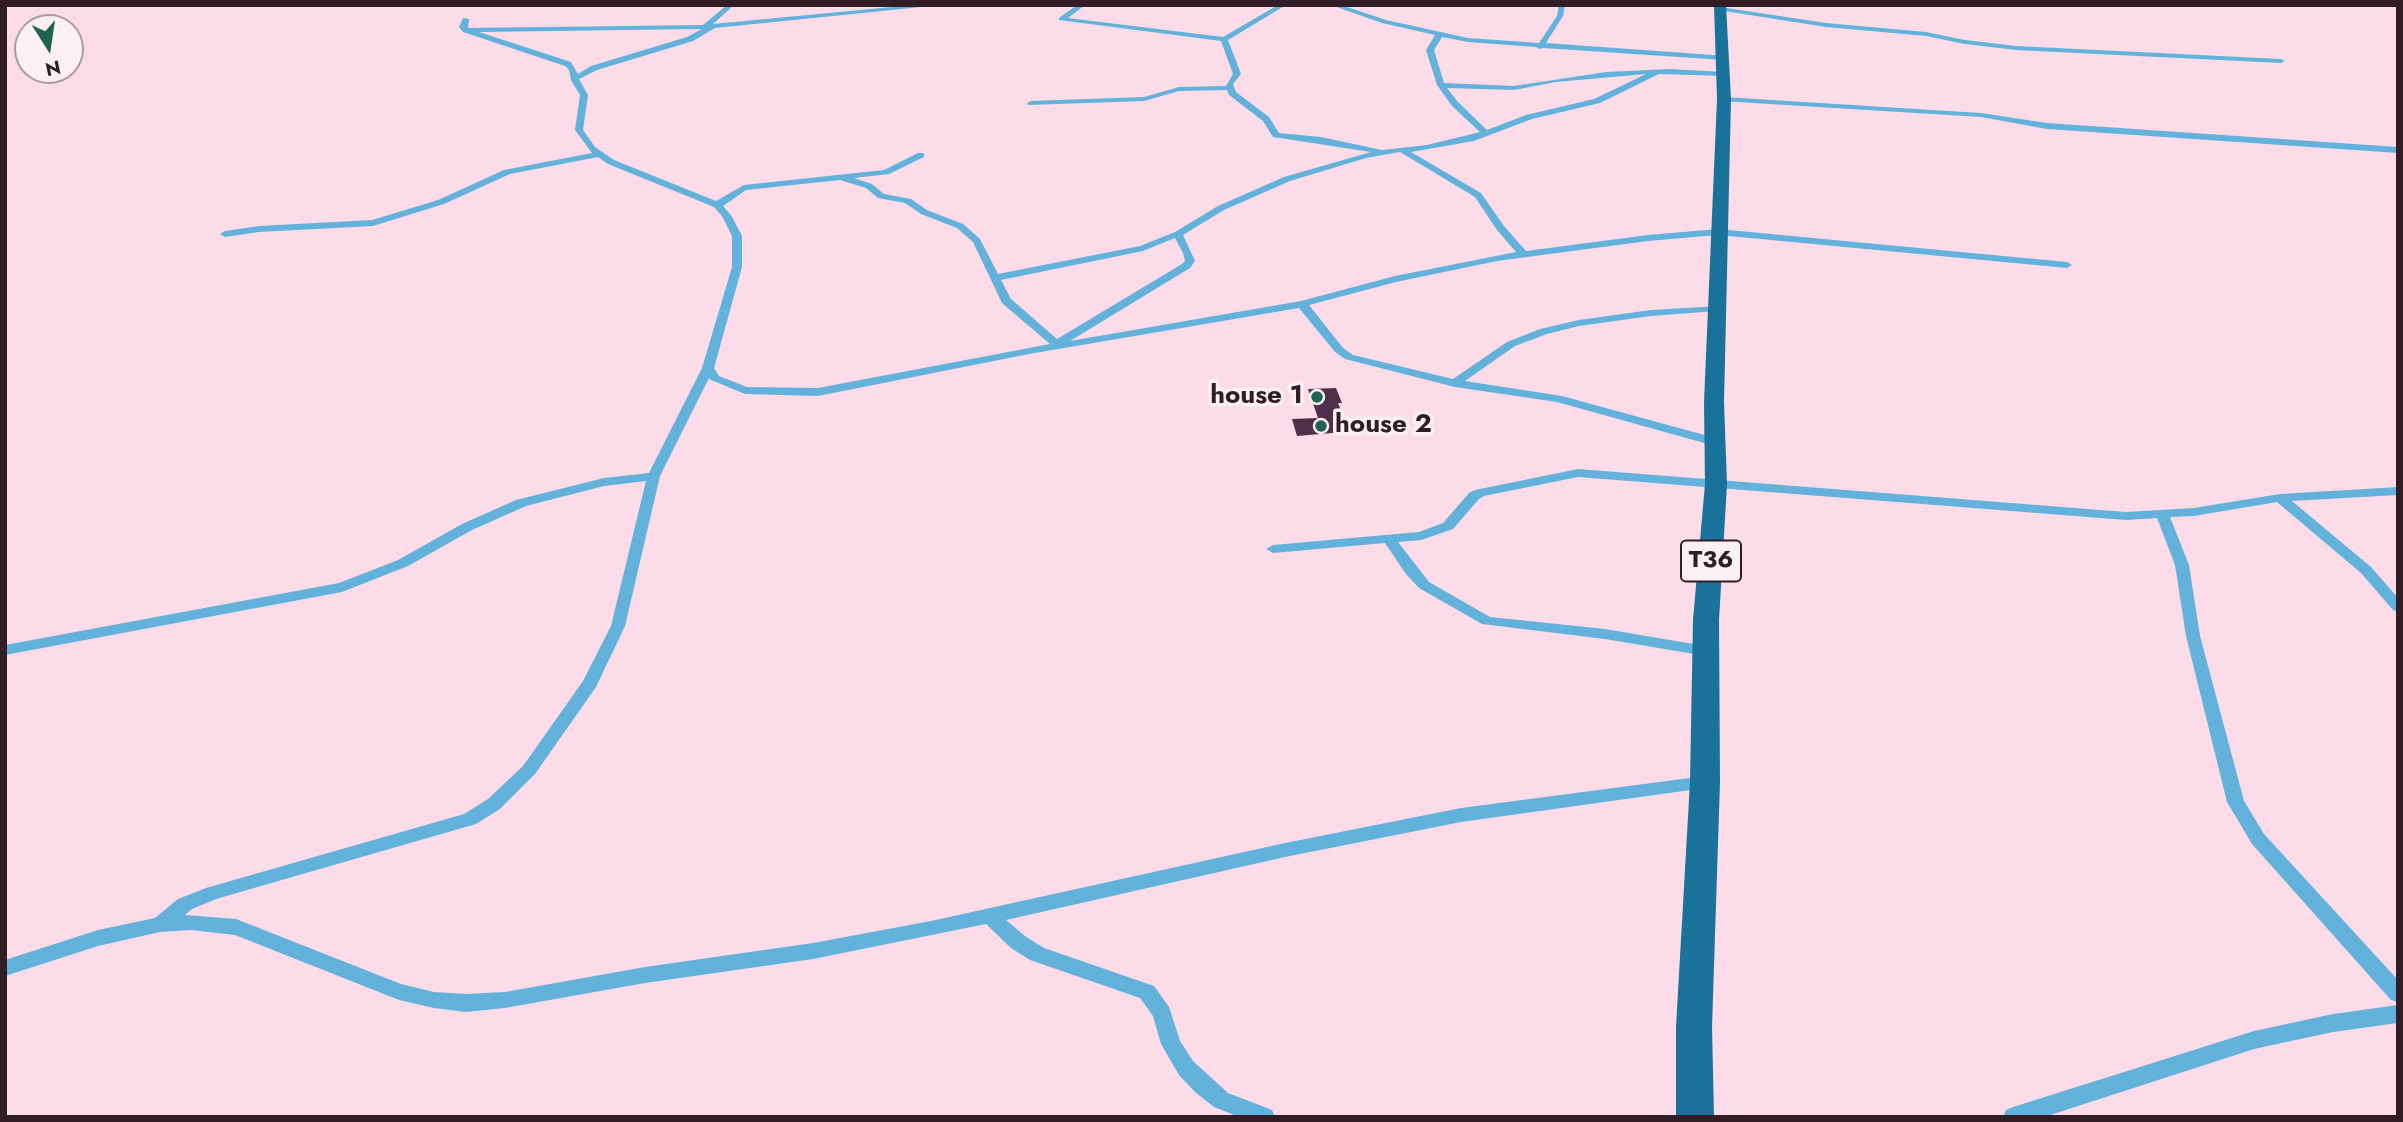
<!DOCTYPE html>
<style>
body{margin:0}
#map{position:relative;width:2403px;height:1122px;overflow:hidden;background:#fcdce8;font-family:Jost,sans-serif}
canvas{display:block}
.frame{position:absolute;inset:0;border:7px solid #301d25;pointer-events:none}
.north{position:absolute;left:14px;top:14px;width:70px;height:70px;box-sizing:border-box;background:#fbf0f4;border:2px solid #aa9ca1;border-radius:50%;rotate:168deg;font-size:19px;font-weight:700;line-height:28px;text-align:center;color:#301d25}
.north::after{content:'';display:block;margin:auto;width:24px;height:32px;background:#206352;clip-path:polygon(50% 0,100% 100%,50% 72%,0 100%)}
</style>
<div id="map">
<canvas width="2403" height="1122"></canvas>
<div class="frame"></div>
<div class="north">N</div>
</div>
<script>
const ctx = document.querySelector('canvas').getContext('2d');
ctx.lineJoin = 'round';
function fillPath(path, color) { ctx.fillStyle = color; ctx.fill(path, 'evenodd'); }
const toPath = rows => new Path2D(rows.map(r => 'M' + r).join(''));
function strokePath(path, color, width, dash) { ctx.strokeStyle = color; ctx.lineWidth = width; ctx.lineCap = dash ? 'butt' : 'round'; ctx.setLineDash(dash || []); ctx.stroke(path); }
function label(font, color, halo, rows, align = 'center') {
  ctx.font = font + ' Jost,sans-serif'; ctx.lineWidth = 7; ctx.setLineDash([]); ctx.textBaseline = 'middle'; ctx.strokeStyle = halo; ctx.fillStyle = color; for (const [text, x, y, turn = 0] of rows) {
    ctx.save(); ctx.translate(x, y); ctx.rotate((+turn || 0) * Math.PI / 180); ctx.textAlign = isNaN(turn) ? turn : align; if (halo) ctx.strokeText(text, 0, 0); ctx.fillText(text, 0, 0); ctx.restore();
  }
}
fillPath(toPath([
 [1336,388,1342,403,1338,403,1349,429,1343,429,1344,432,1297,436,1292,419,1318,418,1308,389]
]), '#502f4a');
fillPath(toPath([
 [727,5,734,5,713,24,913,5,941,5,715,28,693,41,597,70,579,79,588,95,583,130,595,147,614,160,716,201,744,185,884,170,918,153,924,153,924,157,889,174,854,178,872,184,884,194,911,199,927,210,963,224,980,239,998,274,1140,246,1175,232,1218,206,1284,177,1371,152,1273,137,1263,121,1229,95,1227,90,1179,91,1144,101,1028,105,1027,103,1031,101,1144,97,1179,87,1226,86,1233,74,1221,41,1059,20,1059,18,1077,5,1085,5,1068,18,1223,37,1278,5,1286,5,1228,40,1241,74,1233,84,1236,92,1269,117,1279,133,1321,137,1382,150,1427,145,1480,132,1452,106,1437,85,1426,50,1435,35,1382,23,1331,5,1341,5,1386,20,1468,38,1539,43,1557,16,1559,5,1565,5,1563,16,1546,43,1727,56,1727,60,1724,60,1543,48,1540,49,1536,47,1468,42,1442,37,1434,50,1444,83,1514,86,1606,72,1670,69,1724,72,1728,74,1724,76,1659,74,1600,103,1532,119,1474,141,1411,152,1481,193,1504,226,1526,251,1648,235,1718,229,2067,262,2072,265,2067,268,1718,235,1648,241,1497,261,1396,282,1309,305,1343,348,1353,355,1453,379,1507,342,1540,329,1579,320,1651,310,1720,306,1721,308,1716,311,1651,316,1579,326,1547,334,1515,346,1465,381,1562,396,1719,439,1721,442,1719,445,1715,446,1557,402,1455,387,1345,359,1335,352,1299,308,1029,354,818,396,745,394,711,380,709,378,660,476,625,626,596,687,535,774,500,809,476,824,216,899,192,909,185,915,236,919,401,984,434,992,466,994,505,992,645,967,813,943,931,921,1285,843,1461,808,1705,776,1711,778,1713,782,1711,786,1705,788,1461,822,1285,857,1006,920,1025,936,1044,948,1154,986,1169,1007,1180,1041,1193,1061,1228,1093,1272,1110,1275,1117,1239,1117,1214,1107,1195,1092,1179,1075,1161,1044,1153,1016,1140,998,1030,960,1011,948,986,924,813,959,645,983,505,1008,466,1012,434,1008,399,1000,235,935,191,930,160,932,98,946,5,976,5,960,98,930,155,918,178,899,206,888,464,814,488,799,523,766,583,681,611,626,646,481,604,486,526,506,472,530,408,566,342,592,5,655,5,645,339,583,398,560,462,524,516,500,604,478,649,473,702,368,732,267,732,236,722,216,714,207,608,164,598,157,510,174,444,204,373,226,259,232,225,237,220,234,225,231,259,226,372,220,438,200,504,170,592,153,575,130,580,95,571,80,569,70,565,66,463,32,459,27,463,18,469,19,468,28,703,25,727,5],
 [702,29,687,37,591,66,578,74,571,62,479,32,702,29],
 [1646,74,1594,99,1526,115,1487,130,1458,102,1447,88,1514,90,1556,82,1646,74],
 [1400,152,1475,197,1497,230,1516,252,1395,276,1301,301,1070,341,1190,268,1195,261,1183,235,1224,210,1290,181,1366,158,1400,152],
 [840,180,866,188,878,198,905,203,921,214,957,228,973,242,1002,303,1050,344,818,388,747,387,719,376,714,368,742,267,742,236,731,215,723,206,746,190,840,180],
 [1175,238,1183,253,1185,261,1182,264,1057,339,1011,299,1001,280,1143,251,1175,238],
 [953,5,985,5,982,7,953,5],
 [1720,7,1826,23,1926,32,1965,40,2016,46,2281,59,2285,61,2281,63,2016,50,1965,44,1926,36,1826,27,1718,10,1720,7],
 [1724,97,1981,113,2047,123,2398,147,2398,153,2047,129,1981,117,1721,101,1720,99,1724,97],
 [1578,469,2126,512,2194,508,2280,494,2398,487,2398,495,2292,501,2371,567,2398,598,2398,612,2393,610,2361,573,2277,502,2194,516,2170,517,2189,565,2200,636,2244,801,2264,834,2398,980,2398,1002,2391,1000,2252,844,2227,802,2186,636,2175,565,2157,518,2126,520,1578,477,1484,496,1479,499,1453,529,1421,540,1398,542,1429,582,1490,617,1605,629,1711,647,1714,651,1706,656,1605,639,1482,624,1419,588,1406,574,1385,543,1273,553,1266,549,1273,545,1419,532,1443,523,1469,493,1475,490,1578,469],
 [2398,1005,2398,1023,2333,1032,2254,1049,2044,1117,2003,1117,2006,1110,2013,1107,2254,1031,2333,1014,2398,1005]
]), '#63b2db');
fillPath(toPath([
 [1714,5,1726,5,1731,99,1724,402,1727,484,1719,620,1720,782,1712,1027,1714,1117,1676,1117,1676,1027,1690,782,1693,620,1705,484,1704,402,1717,99,1714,5]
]), '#18729a');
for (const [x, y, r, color] of [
 [1317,397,7,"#206352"],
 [1321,426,7,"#206352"]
]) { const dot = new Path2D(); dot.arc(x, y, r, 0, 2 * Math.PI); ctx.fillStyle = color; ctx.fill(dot); strokePath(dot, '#fbf0f4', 2.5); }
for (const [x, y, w] of [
 [1711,561,60]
]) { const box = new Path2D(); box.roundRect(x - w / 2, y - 20.5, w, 41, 5); ctx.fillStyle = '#fbf0f4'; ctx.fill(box); strokePath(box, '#301d25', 2); }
label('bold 24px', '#301d25', null, [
 ["T36",1711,561]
]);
label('bold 26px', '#301d25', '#fbf0f4', [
 ["house 1",1303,397],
 ["house 2",1335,426,"left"]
], 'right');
</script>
